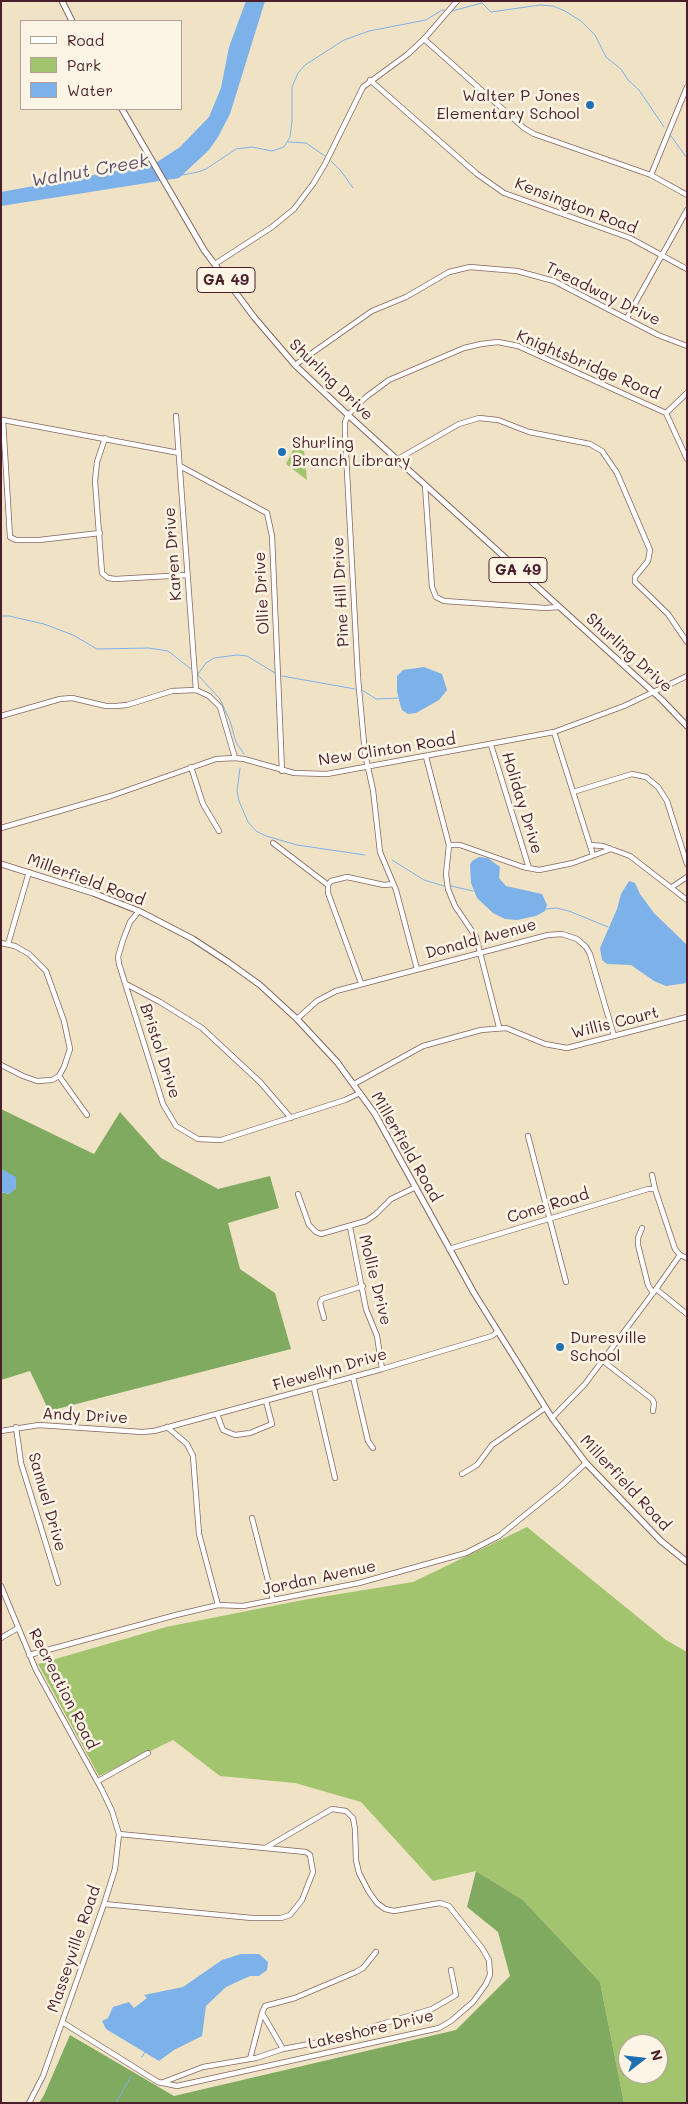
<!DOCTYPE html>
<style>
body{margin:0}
#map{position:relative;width:688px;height:2104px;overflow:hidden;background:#f0e3c5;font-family:Mali,sans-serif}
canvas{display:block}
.frame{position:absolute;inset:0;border:2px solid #4a1f2b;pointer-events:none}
.legend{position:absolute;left:20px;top:20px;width:162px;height:90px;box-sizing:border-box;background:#fcf5e5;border:1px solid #b59f9b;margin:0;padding:6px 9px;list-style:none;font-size:15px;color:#4a1f2b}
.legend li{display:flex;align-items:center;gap:10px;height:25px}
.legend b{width:25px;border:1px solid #b59f9b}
.north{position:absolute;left:618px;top:2034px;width:50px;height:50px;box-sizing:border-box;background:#fcf5e5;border:1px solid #b59f9b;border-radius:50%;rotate:74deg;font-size:14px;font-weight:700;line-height:20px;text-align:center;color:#4a1f2b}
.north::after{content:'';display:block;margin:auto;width:18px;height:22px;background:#1f6fb2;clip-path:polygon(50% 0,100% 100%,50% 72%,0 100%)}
</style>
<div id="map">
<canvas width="688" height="2104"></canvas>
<div class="frame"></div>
<ul class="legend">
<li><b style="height:6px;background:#fff"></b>Road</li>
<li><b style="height:14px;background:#a2c46e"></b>Park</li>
<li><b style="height:14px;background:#7cb1ea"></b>Water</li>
</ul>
<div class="north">N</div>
</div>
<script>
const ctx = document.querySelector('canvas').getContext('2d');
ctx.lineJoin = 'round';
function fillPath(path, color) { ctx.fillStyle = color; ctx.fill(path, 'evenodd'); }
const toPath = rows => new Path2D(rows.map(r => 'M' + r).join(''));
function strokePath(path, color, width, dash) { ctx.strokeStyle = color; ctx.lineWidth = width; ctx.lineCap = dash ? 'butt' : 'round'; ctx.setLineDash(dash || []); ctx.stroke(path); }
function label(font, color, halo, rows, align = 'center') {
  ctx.font = font + ' Mali,sans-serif'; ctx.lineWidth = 5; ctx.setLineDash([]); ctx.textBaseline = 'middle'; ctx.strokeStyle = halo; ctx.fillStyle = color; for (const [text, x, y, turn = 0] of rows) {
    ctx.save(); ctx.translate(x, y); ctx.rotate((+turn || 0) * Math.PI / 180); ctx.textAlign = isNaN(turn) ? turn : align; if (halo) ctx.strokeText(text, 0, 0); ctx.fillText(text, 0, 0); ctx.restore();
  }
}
fillPath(toPath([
 [296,444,304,450,307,480,286,464],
 [527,1527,666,1640,687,1652,687,2103,624,2103,600,1982,523,1900,476,1871,433,1881,361,1802,295,1783,220,1776,173,1740,99,1776,38,1664,166,1627,303,1600,413,1582],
 [628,2044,658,2044,658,2074,628,2074]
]), '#a2c46e');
fillPath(toPath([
 [1,1109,94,1154,120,1112,161,1158,218,1189,270,1176,279,1208,228,1223,240,1269,275,1293,291,1349,49,1411,30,1371,1,1380,1,1192,9,1194,16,1188,16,1178,1,1169],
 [476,1871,523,1900,600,1982,624,2103,39,2103,44,2095,70,2035,174,2096,456,2030,510,1976,498,1932,467,1907]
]), '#81aa61');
fillPath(toPath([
 [246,1,265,1,230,114,218,137,209,150,179,178,1,206,1,192,154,164,180,147,209,117,221,88,229,47],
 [424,667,442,674,447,690,439,700,416,713,408,714,402,710,400,704,397,691,397,676,403,670],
 [479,857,488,858,500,867,499,878,506,886,542,894,547,905,545,911,536,916,517,920,505,919,493,913,477,898,471,883,470,865,472,861],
 [629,881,635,883,640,894,654,913,687,945,687,983,666,986,654,981,631,965,607,964,602,960,600,948,617,909,621,894],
 [1,1169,16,1177,16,1188,9,1194,1,1192],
 [241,1954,259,1954,268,1962,267,1970,259,1976,250,1976,226,1987,206,2006,202,2036,174,2050,159,2061,106,2029,102,2021,108,2018,113,2007,129,2002,134,2008,147,1998,144,1995,183,1987,222,1960]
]), '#7cb1ea');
strokePath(toPath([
 [452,11,482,3,491,12,540,5,553,6,565,11,581,21,595,35,606,57,621,69,628,80,639,90,664,127],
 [671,136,687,158],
 [288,142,306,143,325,156],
 [331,161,341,171,353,188],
 [182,175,198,172,206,169,236,149,252,147,272,151,284,147,290,137,292,121,292,87,298,73,305,65,344,40,369,31,426,20,442,10,445,10],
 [1,616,9,616,44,624,73,635,97,649,149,648,168,651,191,669],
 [197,674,220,699,230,721,236,742,244,754],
 [198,674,206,663,214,658,237,655,247,656,275,673],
 [282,676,355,689],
 [362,690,376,699,398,698],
 [240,768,237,791,239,801,248,822,256,831,266,836,297,845,365,855],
 [392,860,424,880,444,886],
 [451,886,473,891],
 [546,909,556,908,569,911,608,927],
 [142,2057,145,2052],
 [116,2103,131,2076]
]), '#7cb1ea', 1);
const minor = toPath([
 [424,39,524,128,534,134,651,175,687,195],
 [370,80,477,174,504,193,630,238,687,269],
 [651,175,687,87],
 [215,264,272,227,294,209,313,184,325,164,363,87,408,54,424,39,457,1],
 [627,318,687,210],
 [295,365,372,311,406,297,449,272,470,267,517,271,554,281,658,335,687,346],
 [666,413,687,393],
 [176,416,196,690],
 [105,438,97,462,95,481,102,573,108,578,115,579,187,575],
 [398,459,459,424,479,418,498,420,529,432,590,444,602,451,617,473,650,550,648,561,635,577,635,582,668,614,687,642],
 [180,466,267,513,272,536,282,771],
 [425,485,432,587,436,597,444,601,545,608,559,607],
 [100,533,39,540,16,540,10,537,3,420,179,453],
 [1,716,60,699,72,698,106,706,116,706,127,705,172,691,196,690,209,696,220,707,235,758],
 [554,732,593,855],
 [491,745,529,868],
 [426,757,449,845,446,874,448,889,455,906,476,937,499,1027],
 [191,767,203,804,219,831],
 [573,792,632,774,646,777,658,787,667,801,687,864],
 [1,828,111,796,216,759,235,758,244,759,294,773,327,774,554,732,624,706,687,676],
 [273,843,328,885],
 [449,845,460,845,523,867,539,870,573,863,611,849],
 [590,845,603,846,630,856,687,900],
 [672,887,687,877],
 [139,911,130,922,123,940,118,957,119,964,163,1104,176,1126,198,1139,221,1140,345,1100,360,1093],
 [1,943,15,946,29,954,46,971,64,1021,70,1049,64,1067,59,1076,52,1080,37,1081,23,1076,1,1065],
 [8,944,29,872],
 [417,969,396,890,380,852,373,790,365,754,358,678,345,434,345,422,348,415,366,397,389,380,464,348,481,344,498,342,518,346,666,413,687,459],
 [361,983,328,893,328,885,331,881,347,877,384,885,393,884],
 [126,984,160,1002,202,1028,260,1082,291,1118],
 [297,1019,317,1001,336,991,548,935,562,934,577,939,586,947,590,954,614,1036],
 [59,1076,87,1115],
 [354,1084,423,1046,481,1030,506,1028,545,1044,567,1048,687,1017],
 [528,1136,566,1282],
 [652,1175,655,1189,675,1249,680,1255,687,1258],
 [298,1194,309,1225,316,1232,321,1234,366,1221,376,1214,391,1199,416,1187],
 [350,1227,366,1309,377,1336,382,1369],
 [642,1228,638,1238,638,1245,648,1285,653,1293],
 [449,1249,648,1189,655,1189],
 [656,1289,687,1314],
 [324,1318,320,1303,322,1299,363,1286],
 [603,1361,652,1399,654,1403,653,1411],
 [353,1377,368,1441,373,1448],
 [314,1388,335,1478],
 [217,1414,223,1430,235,1435,250,1433,272,1424,266,1401],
 [552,1418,585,1384,656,1289,680,1255],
 [16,1427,21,1463,58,1583],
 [167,1427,187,1444,193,1456,199,1534,218,1605],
 [1,1431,39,1425,142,1432,154,1431,382,1369,492,1336,497,1332],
 [462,1474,477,1465,492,1445,545,1408],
 [252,1518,273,1600],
 [1,1586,36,1670,102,1790,112,1811,119,1834,115,1869,104,1904,43,2076,29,2103],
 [1,1638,18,1628],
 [29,1655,176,1615,218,1605,243,1606,359,1583,466,1553,499,1536,562,1485,586,1463],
 [98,1781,148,1753],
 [104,1904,252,1918,281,1918,290,1915,302,1900,313,1872,310,1855,306,1852,119,1834],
 [262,2013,265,2006,295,1998,356,1972,363,1968,376,1952],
 [62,2022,158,2082,177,2086,439,2028,451,2021,473,2002,486,1984,490,1975,489,1960,482,1948,449,1906,440,1903,394,1911,385,1909,377,1903,369,1892,359,1873,356,1860,355,1829,353,1818,346,1811,332,1809,267,1847],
 [283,2049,325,2041,432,2009,456,1995,451,1970],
 [161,2083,203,2067,250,2059,256,2058,283,2049,262,2013,250,2059]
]);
const major = toPath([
 [62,1,72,21],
 [122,109,204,250,254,317,295,365,348,415,662,700,687,726],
 [1,864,93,893,139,911,193,939,228,962,260,985,297,1019,337,1062,375,1114,474,1293,552,1418,586,1463,661,1541,687,1562]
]);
strokePath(minor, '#846461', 6);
strokePath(major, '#846461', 7);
strokePath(minor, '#fff', 4.5);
strokePath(major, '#fff', 5);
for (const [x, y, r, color] of [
 [590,105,5,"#1f6fb2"],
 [282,452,5,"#1f6fb2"],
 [560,1347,5,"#1f6fb2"]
]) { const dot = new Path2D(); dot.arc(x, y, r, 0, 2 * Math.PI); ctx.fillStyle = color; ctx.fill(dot); strokePath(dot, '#fcf5e5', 2); }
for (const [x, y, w] of [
 [226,280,58],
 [518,570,58]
]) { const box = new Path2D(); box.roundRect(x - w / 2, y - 12.5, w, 25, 4); ctx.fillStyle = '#fcf5e5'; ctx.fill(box); strokePath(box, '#4a1f2b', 1); }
label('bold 15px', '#4a1f2b', null, [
 ["GA 49",226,280],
 ["GA 49",518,570]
]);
label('16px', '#4a1f2b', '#fcf5e5', [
 ["Walter P Jones",580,96,"right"],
 ["Elementary School",580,114,"right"],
 ["Shurling",292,443],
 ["Branch Library",292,461],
 ["Duresville",570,1338],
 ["School",570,1356]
], 'left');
label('16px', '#4a1f2b', '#fcf5e5', [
 ["Kensington Road",576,206,21],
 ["Treadway Drive",603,294,26],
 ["Knightsbridge Road",588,365,23],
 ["Shurling Drive",331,380,44],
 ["Karen Drive",173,554,-94],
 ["Pine Hill Drive",341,592,-93],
 ["Ollie Drive",262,593,-93],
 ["Shurling Drive",629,653,42],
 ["New Clinton Road",387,750,-9],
 ["Holiday Drive",522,803,73],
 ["Millerfield Road",86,880,20],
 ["Donald Avenue",481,939,-15],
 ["Willis Court",615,1023,-14],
 ["Bristol Drive",160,1051,72],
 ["Millerfield Road",406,1147,60],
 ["Cone Road",548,1206,-17],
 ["Mollie Drive",375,1280,76],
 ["Flewellyn Drive",330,1370,-16],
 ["Andy Drive",85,1416,3],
 ["Millerfield Road",625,1483,47],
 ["Samuel Drive",47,1502,74],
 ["Jordan Avenue",319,1578,-12],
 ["Recreation Road",63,1689,63],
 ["Masseyville Road",74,1949,-71],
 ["Lakeshore Drive",371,2030,-13]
]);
label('italic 18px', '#5c526e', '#fcf5e5', [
 ["Walnut Creek",90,171,-10]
]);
</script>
